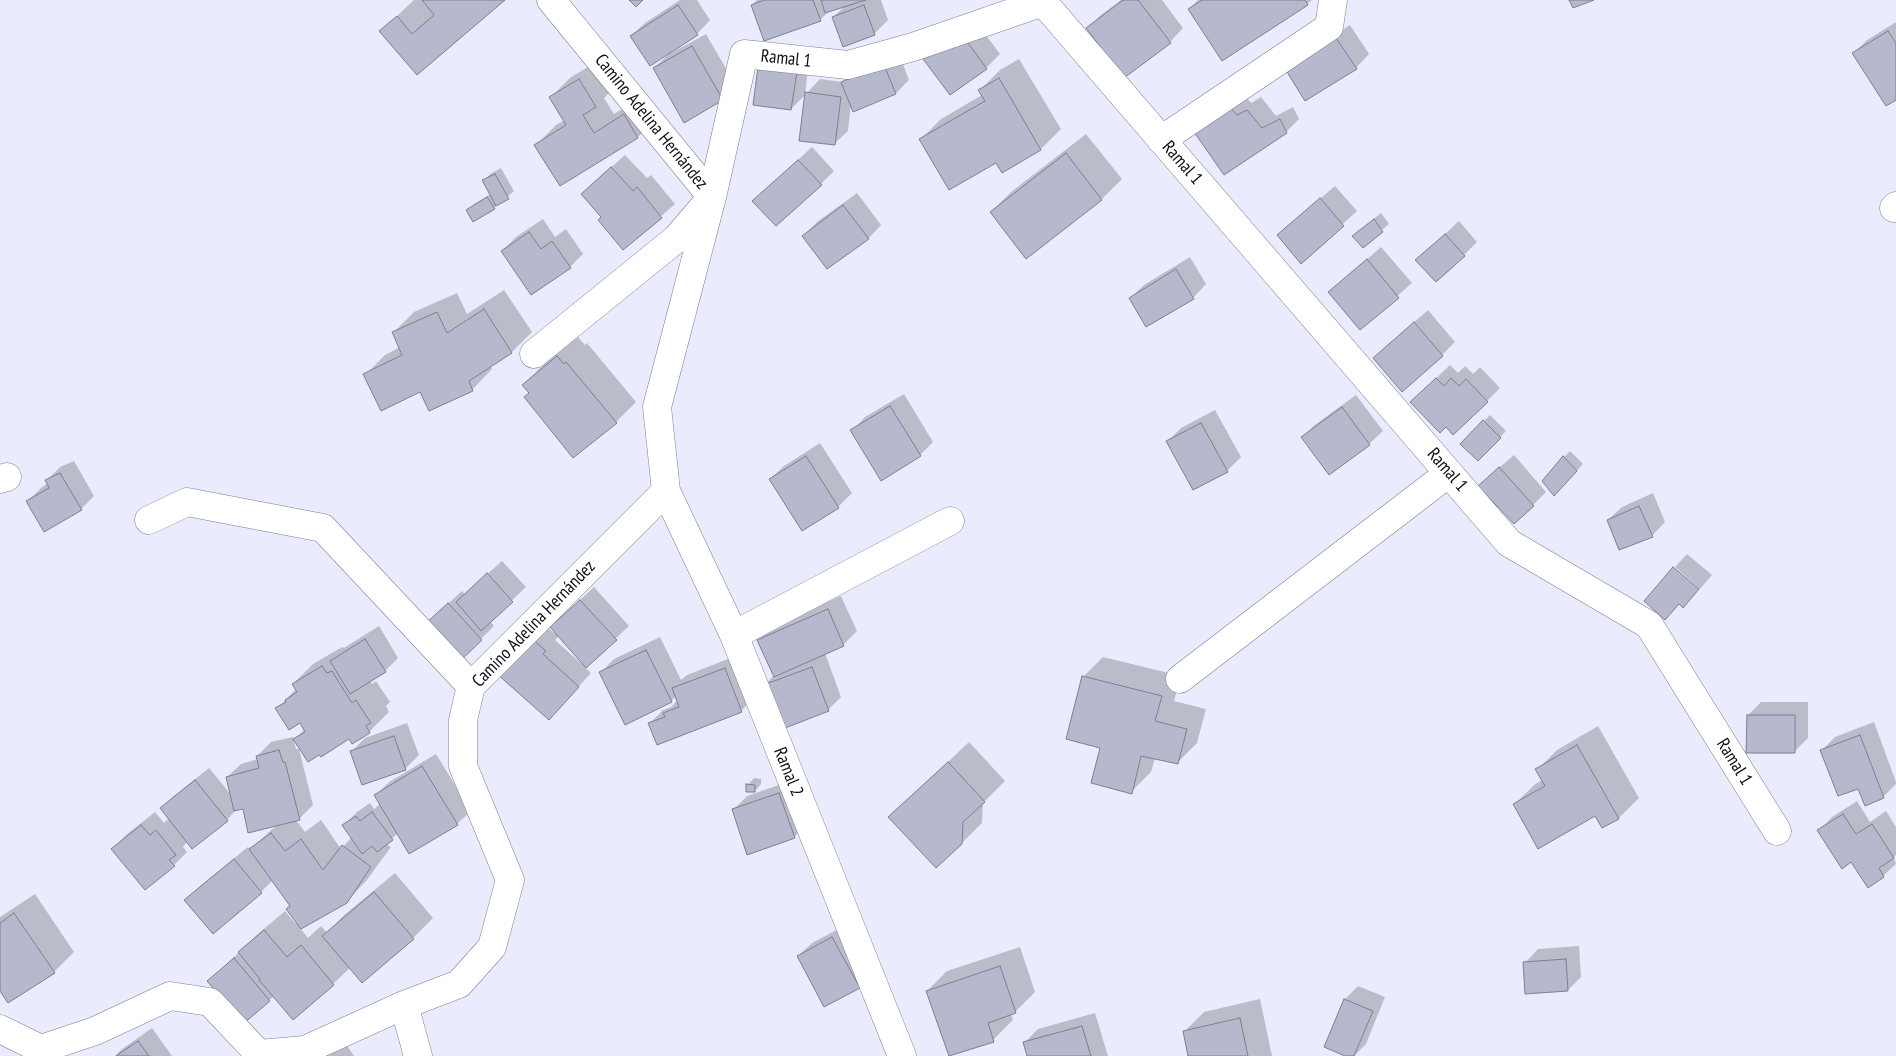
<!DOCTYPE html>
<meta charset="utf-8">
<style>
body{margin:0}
canvas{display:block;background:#eaebfd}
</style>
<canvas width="1896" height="1056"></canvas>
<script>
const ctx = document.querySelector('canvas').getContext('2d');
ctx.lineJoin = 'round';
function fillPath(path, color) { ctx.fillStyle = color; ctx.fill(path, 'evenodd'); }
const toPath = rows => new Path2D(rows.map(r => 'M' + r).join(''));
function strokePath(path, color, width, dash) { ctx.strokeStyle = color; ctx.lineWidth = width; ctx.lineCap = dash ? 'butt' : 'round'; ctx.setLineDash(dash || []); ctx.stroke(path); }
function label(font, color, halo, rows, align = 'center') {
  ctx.font = font + ' "PT Sans Narrow",sans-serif'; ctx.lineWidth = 5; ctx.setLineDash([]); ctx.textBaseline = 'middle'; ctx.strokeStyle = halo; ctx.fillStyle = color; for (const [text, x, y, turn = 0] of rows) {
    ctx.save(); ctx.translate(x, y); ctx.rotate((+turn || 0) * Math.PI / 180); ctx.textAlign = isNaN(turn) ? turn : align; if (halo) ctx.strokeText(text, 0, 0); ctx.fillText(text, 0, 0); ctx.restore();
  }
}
fillPath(toPath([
 [414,0,503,0,417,73,381,31],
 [680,0,697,0,710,20,697,34,670,51,671,53,706,34,736,86,723,99,654,68,670,53,631,36,645,23],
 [757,0,881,0,888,20,874,34,833,17,845,6,829,11,820,20,752,5],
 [1121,0,1162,0,1183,28,1170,42,1087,28,1101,15],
 [1198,0,1312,0,1307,4,1189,9],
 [974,19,1000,54,986,68,951,94],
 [1896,22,1896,98,1853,54,1867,40],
 [1350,25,1369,54,1356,68,1288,72,1302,58],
 [898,52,909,80,896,93,851,104,848,131,834,144,806,94,791,109,754,104,809,59,805,95,820,79,842,82,856,68],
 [1019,59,1061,129,1041,149,1002,171,997,162,921,139,941,119,982,95,980,90,1000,70],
 [600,60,616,86,604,98,614,114,645,95,658,117,638,137,560,184,536,145,556,125,565,120,551,97,571,77],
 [1244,94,1251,103,1261,97,1276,116,1293,107,1299,119,1286,132,1195,132],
 [1086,134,1122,179,1102,199,1026,257,991,212,1011,192],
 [812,147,834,171,821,184,768,187],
 [625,155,647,178,651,175,675,204,623,249,596,181],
 [501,168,514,191,494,208,468,211,474,204,491,194,484,181,490,174],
 [1335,186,1357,211,1301,262,1278,235],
 [857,193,881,225,868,239,803,236,817,222],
 [1381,213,1389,224,1363,246,1361,230],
 [543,219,555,237,566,229,583,254,570,267,502,251,516,237],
 [1459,221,1477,242,1464,255,1417,260],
 [1381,247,1412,283,1361,328,1330,292],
 [1190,257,1206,284,1193,298,1130,298,1144,285],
 [504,290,532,332,512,352,490,365,492,369,472,390,420,390,365,375,385,355,400,347,394,332,414,312,457,293,467,314],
 [1428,310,1455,342,1442,355,1374,358],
 [578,337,585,345,587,343,636,402,616,422,530,393,523,385,543,365],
 [1450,365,1458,373,1465,366,1473,374,1480,367,1500,388,1487,401,1425,389],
 [904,394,933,442,920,455,852,431,865,417],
 [1356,395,1383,431,1369,444,1330,473,1302,437,1316,424],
 [1215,410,1241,457,1227,471,1168,441,1181,428],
 [1490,415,1506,431,1478,460,1461,444],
 [820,443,852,493,838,507,770,479,784,466],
 [1570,451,1583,464,1561,488,1564,457],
 [1514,455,1546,492,1533,505,1493,473],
 [74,461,94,496,81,509,28,501,41,488,48,483,47,480,60,467],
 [1653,493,1665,522,1652,536,1608,520,1622,507],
 [1687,554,1712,575,1700,589,1675,567],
 [502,561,526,587,490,621,494,626,481,639,440,611,462,591,465,594],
 [594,587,629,626,585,667,591,673,562,705,499,674,545,625,554,633,556,632,551,627],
 [559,636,585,664,584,666,555,640],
 [841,596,857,631,843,645,825,653,841,697,828,710,765,685,774,675,759,640,772,626],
 [379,626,398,658,385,671,370,680,372,684,376,681,390,702,386,706,389,712,369,732,353,742,350,737,295,739,305,729,300,721,277,709,296,689,293,684,313,664,342,647,344,648],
 [660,637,681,680,687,675,738,655,754,697,741,711,650,723,663,710,671,707,678,700,676,696,671,701,600,673,614,659],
 [1103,657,1181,676,1174,701,1206,709,1197,743,1177,763,1155,758,1151,772,1131,792,1102,747,1083,677],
 [1761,702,1808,702,1808,738,1794,752,1748,715],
 [1874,722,1896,782,1896,784,1883,797,1859,787,1822,750,1835,737],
 [407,723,419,755,405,769,351,752,365,738],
 [1598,726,1639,798,1619,818,1602,827,1595,814,1514,805,1534,785,1542,780,1537,770,1557,750],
 [293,737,296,749,299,749,313,805,299,819,296,820,305,832,321,820,341,849,352,837,343,826,357,812,370,803,374,809,380,804,375,796,389,782,436,754,471,811,457,824,398,833,386,844,391,847,366,881,346,902,300,928,308,938,321,926,327,933,343,916,395,873,433,918,413,938,350,968,333,984,274,996,243,1023,209,981,259,933,285,911,295,923,297,922,291,905,273,880,261,892,186,900,200,886,248,847,250,849,277,825,244,808,237,809,227,820,188,841,183,847,187,852,174,865,112,849,126,835,155,812,164,823,169,818,161,808,175,795,209,768,232,796,227,777,241,764,258,759,257,756,271,742],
 [969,742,1005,781,983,803,982,823,962,843,890,817],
 [754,778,761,779,761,784,755,791,748,785],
 [793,780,808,824,794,837,733,810,747,796],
 [1857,801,1870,822,1886,811,1896,827,1896,855,1894,857,1896,864,1883,876,1819,831,1832,817],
 [35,894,74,952,54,972,0,989,0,917],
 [846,925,873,973,859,987,798,956,812,943],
 [1579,946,1581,977,1568,990,1525,963,1538,949],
 [1020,947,1035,992,1015,1012,1011,1014,1013,1020,993,1040,927,991,947,971],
 [1358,986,1385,997,1366,1044,1354,1056,1348,1056,1345,999],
 [1260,999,1272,1056,1190,1056,1184,1032,1204,1012],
 [1095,1013,1108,1056,1028,1056,1024,1043,1038,1029],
 [152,1028,172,1056,115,1056,122,1049],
 [335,1028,354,1056,292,1056]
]), '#0003');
const building = toPath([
 [422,0,505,0,417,75,379,31,397,16,412,34,434,15,422,0],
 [629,0,643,0,636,7,629,0],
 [764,0,813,0,821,21,764,41,751,5,764,0],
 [821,0,866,0,825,13,821,0],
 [1123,0,1138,0,1171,43,1124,78,1086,28,1123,0],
 [1202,0,1305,0,1308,5,1222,61,1188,9,1202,0],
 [1569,0,1594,0,1573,8,1569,0],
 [678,5,698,35,650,66,630,36,678,5],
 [864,5,875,35,843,47,832,17,864,5],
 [1888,31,1896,43,1896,100,1886,106,1852,53,1888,31],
 [960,32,987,69,950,95,923,59,960,32],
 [1336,38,1357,69,1305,101,1287,72,1336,38],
 [692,46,723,100,684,123,653,68,692,46],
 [884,65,896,94,853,112,841,82,884,65],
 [758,67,797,72,791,110,753,105,758,67],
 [999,78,1041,150,1002,173,996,163,949,190,919,139,985,101,978,90,999,78],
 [579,79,596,107,583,115,594,133,624,114,638,138,560,186,534,145,566,125,549,97,579,79],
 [805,92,841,97,835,145,799,141,805,92],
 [1230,107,1237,115,1247,110,1262,128,1280,119,1287,133,1224,175,1194,132,1230,107],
 [1066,153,1102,200,1026,259,990,212,1066,153],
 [798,160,822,185,776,226,752,201,798,160],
 [611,167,633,191,637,187,662,218,623,250,598,220,601,217,581,194,611,167],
 [495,174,509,199,496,206,482,180,495,174],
 [487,197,495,209,473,222,466,210,487,197],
 [1320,198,1344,226,1301,264,1277,235,1320,198],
 [843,205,869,239,827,269,802,236,843,205],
 [1374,219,1383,232,1363,248,1352,236,1374,219],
 [529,232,541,249,552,241,571,268,531,295,501,251,529,232],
 [1445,234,1465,256,1436,282,1415,260,1445,234],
 [1367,259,1399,298,1360,330,1328,292,1367,259],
 [1176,269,1194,299,1146,327,1129,298,1176,269],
 [484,309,512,353,469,381,473,391,429,411,420,392,381,411,363,374,402,355,392,332,437,312,447,333,484,309],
 [1414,322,1443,356,1402,392,1373,358,1414,322],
 [557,356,564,364,566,362,617,423,573,458,524,397,529,393,522,385,557,356],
 [1436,378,1444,386,1451,378,1459,386,1466,379,1488,402,1453,435,1446,427,1440,433,1410,402,1436,378],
 [890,406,921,456,881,481,850,430,890,406],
 [1342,407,1370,445,1329,475,1301,437,1342,407],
 [1483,420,1501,438,1478,461,1460,444,1483,420],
 [1201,423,1228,472,1193,490,1166,441,1201,423],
 [806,456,839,508,802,531,769,479,806,456],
 [1563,456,1577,471,1554,496,1542,481,1563,456],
 [1499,467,1534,506,1514,524,1478,486,1499,467],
 [60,473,82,510,44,532,26,501,49,488,45,480,60,473],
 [1639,506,1653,537,1619,550,1607,520,1639,506],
 [1673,567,1699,589,1683,608,1679,604,1665,620,1644,601,1673,567],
 [487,573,513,602,481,631,456,602,487,573],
 [580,600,617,640,586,668,550,627,580,600],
 [448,603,482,640,459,662,425,624,448,603],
 [828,609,844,646,774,677,757,640,828,609],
 [530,637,546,651,543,654,579,687,549,720,497,674,530,637],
 [365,639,386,672,350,694,330,661,365,639],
 [646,650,672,702,625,725,599,672,646,650],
 [322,666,327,673,332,671,352,703,356,700,371,723,366,726,370,733,352,744,349,739,321,757,319,755,308,762,293,739,305,732,300,723,289,730,275,708,286,702,285,700,297,692,292,684,322,666],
 [812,667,829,711,780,730,763,685,812,667],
 [725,668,742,712,657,745,648,723,665,717,663,713,679,707,672,688,725,668],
 [1082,676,1162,696,1155,721,1187,729,1178,764,1141,756,1132,794,1091,783,1100,748,1066,739,1082,676],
 [1747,715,1795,715,1795,753,1746,753,1747,715],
 [1860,735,1884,798,1865,806,1858,789,1838,796,1820,750,1860,735],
 [394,736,406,770,362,785,350,751,394,736],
 [1577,745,1619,819,1602,828,1595,816,1538,849,1513,804,1545,786,1535,769,1577,745],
 [279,750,283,762,285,762,300,820,248,833,243,809,234,811,226,777,259,768,256,756,279,750],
 [948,762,985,802,963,822,962,844,936,868,888,817,948,762],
 [422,766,458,825,409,854,374,795,422,766],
 [195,780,228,821,192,849,160,808,195,780],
 [746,784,755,785,755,792,746,792,746,784],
 [779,793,795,838,747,855,732,809,779,793],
 [372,812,393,840,377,852,372,846,362,854,342,825,356,816,360,821,372,812],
 [1843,814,1856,834,1872,824,1894,858,1879,868,1884,877,1868,888,1851,862,1842,869,1817,830,1843,814],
 [141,825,150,835,156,830,176,855,169,860,175,866,145,890,111,849,141,825],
 [271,833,285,851,301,839,323,870,342,845,371,867,347,903,301,929,286,909,290,906,249,849,271,833],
 [234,859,262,893,213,934,184,900,234,859],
 [374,892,414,939,362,983,322,936,374,892],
 [14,913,55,973,8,1003,0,991,0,923,14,913],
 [264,930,287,957,301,945,334,985,293,1020,259,980,260,979,238,952,264,930],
 [832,937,860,988,824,1007,797,956,832,937],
 [234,958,270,1001,243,1024,207,981,234,958],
 [1566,959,1568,991,1525,994,1523,962,1566,959],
 [1000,966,1016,1013,988,1023,994,1042,949,1056,926,991,1000,966],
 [1344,999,1373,1011,1354,1056,1345,1056,1324,1047,1344,999],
 [1240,1018,1248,1056,1188,1056,1183,1031,1240,1018],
 [1082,1026,1091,1056,1027,1056,1023,1042,1082,1026],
 [138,1041,149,1056,116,1056,138,1041]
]);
fillPath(building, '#b6b8cd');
strokePath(building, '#7c7e91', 1);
const minor = toPath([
 [1161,140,1329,27,1333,0],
 [1894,208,1896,206],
 [534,354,676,239,712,197,744,54,848,65,913,47,1043,2,1509,543,1649,625,1777,831],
 [0,479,7,477],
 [666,491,734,635,902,1056],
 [149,520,187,502,323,528,471,686],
 [734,635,950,521],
 [1180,679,1449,473],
 [404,1005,418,1056],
 [0,1029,41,1049,95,1031,170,996,210,1002,259,1054,305,1050,404,1005,459,984,492,947,510,880,463,766,463,720,471,686,666,491,657,407,712,197,551,0]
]);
strokePath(minor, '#7d7e92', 29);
strokePath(minor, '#fff', 28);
label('18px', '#0d0e15', '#fff', [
 ["Ramal 1",786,59,6],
 ["Camino Adelina Hernández",651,122,51],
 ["Ramal 1",1182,163,49],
 ["Ramal 1",1447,470,49],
 ["Camino Adelina Hernández",534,624,-46],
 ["Ramal 1",1734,762,58],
 ["Ramal 2",788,772,68]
]);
</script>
